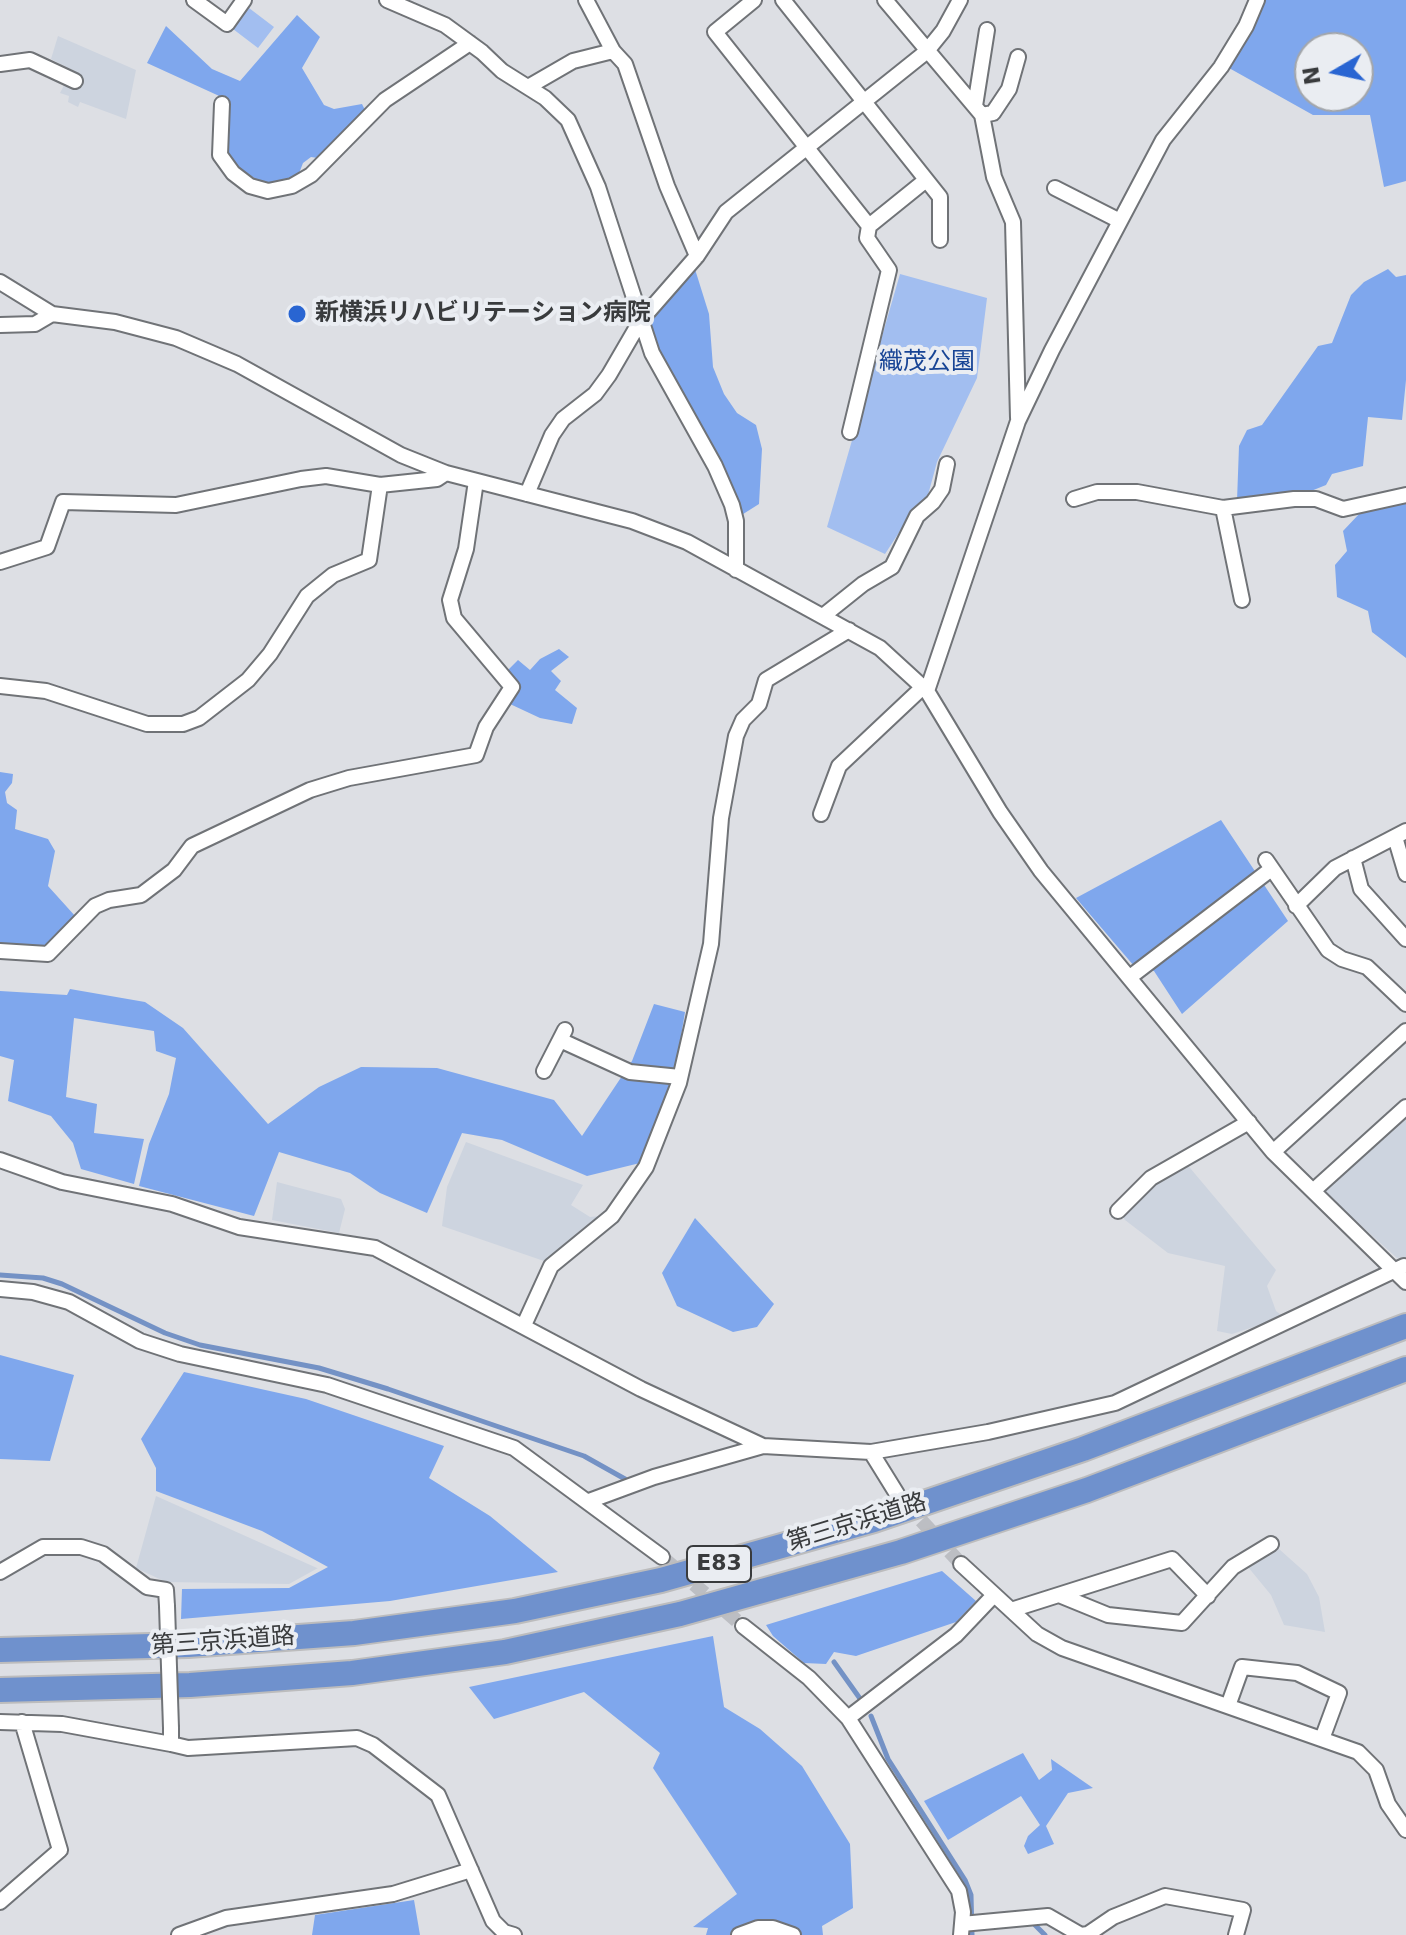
<!DOCTYPE html>
<meta charset="utf-8">
<style>
body{margin:0}
#map{position:relative;width:1406px;height:1935px;overflow:hidden;background:#dddfe4;font-family:"DejaVu Sans",sans-serif}
canvas{display:block}
.north{position:absolute;left:1294px;top:32px;width:80px;height:80px;box-sizing:border-box;background:#eaedf2;border:2px solid #a3a6aa;border-radius:50%;rotate:261deg;font-size:22px;font-weight:700;line-height:32px;text-align:center;color:#393b3d}
.north::after{content:'';display:block;margin:auto;width:28px;height:36px;background:#2965d2;clip-path:polygon(50% 0,100% 100%,50% 72%,0 100%)}
</style>
<div id="map">
<canvas width="1406" height="1935"></canvas>
<div class="north">N</div>
</div>
<script>
const ctx = document.querySelector('canvas').getContext('2d');
ctx.lineJoin = 'round';
function fillPath(path, color) { ctx.fillStyle = color; ctx.fill(path, 'evenodd'); }
const toPath = rows => new Path2D(rows.map(r => 'M' + r).join(''));
function strokePath(path, color, width, dash) { ctx.strokeStyle = color; ctx.lineWidth = width; ctx.lineCap = dash ? 'butt' : 'round'; ctx.setLineDash(dash || []); ctx.stroke(path); }
function label(font, color, halo, rows, align = 'center') {
  ctx.font = font + ' "DejaVu Sans","Noto Sans JP",sans-serif'; ctx.lineWidth = 8; ctx.setLineDash([]); ctx.textBaseline = 'middle'; ctx.strokeStyle = halo; ctx.fillStyle = color; for (const [text, x, y, turn = 0] of rows) {
    ctx.save(); ctx.translate(x, y); ctx.rotate((+turn || 0) * Math.PI / 180); ctx.textAlign = isNaN(turn) ? turn : align; if (halo) ctx.strokeText(text, 0, 0); ctx.fillText(text, 0, 0); ctx.restore();
  }
}
fillPath(toPath([
 [58,36,136,70,126,119,80,102,78,107,68,102,69,96,60,93,72,70,51,59],
 [1406,1113,1406,1257,1397,1258,1325,1193,1325,1185],
 [466,1142,583,1185,571,1205,590,1217,601,1216,544,1261,442,1226,447,1187],
 [1185,1162,1276,1270,1267,1286,1276,1311,1284,1317,1232,1334,1217,1331,1225,1266,1168,1253,1125,1220,1120,1212,1153,1179],
 [277,1182,341,1199,345,1209,339,1233,272,1220],
 [156,1496,317,1568,318,1568,289,1584,166,1582,136,1568],
 [1279,1549,1307,1574,1319,1597,1325,1632,1284,1625,1271,1595,1248,1567]
]), '#cdd4df');
fillPath(toPath([
 [249,8,274,27,258,48,233,29],
 [900,274,987,298,977,378,937,462,928,495,917,505,885,554,827,527]
]), '#a2bef0');
fillPath(toPath([
 [1263,0,1406,0,1406,181,1384,187,1370,115,1313,115,1229,68],
 [1310,48,1358,48,1358,96,1310,96],
 [297,15,320,37,302,68,324,105,334,109,362,104,365,110,318,158,311,157,303,163,298,176,291,182,269,186,238,169,225,153,228,100,147,63,166,26,212,69,240,81],
 [694,266,709,314,713,367,724,394,737,413,756,425,762,449,759,504,740,516,656,351,647,320],
 [1388,269,1396,277,1406,275,1406,380,1402,420,1368,417,1363,466,1332,474,1326,485,1306,493,1237,501,1239,446,1247,430,1262,425,1318,346,1332,343,1351,295,1364,282],
 [1396,503,1406,503,1406,658,1372,632,1368,611,1337,597,1335,565,1347,551,1343,531,1360,513],
 [559,649,569,657,551,671,561,681,555,690,577,708,572,724,540,718,510,704,518,687,506,672,518,660,530,670,540,659],
 [0,772,13,774,12,783,5,792,7,803,17,810,15,829,48,839,55,851,48,886,76,917,44,949,0,946],
 [1221,820,1288,921,1182,1014,1154,971,1134,966,1076,898],
 [70,989,145,1002,183,1028,268,1124,319,1087,361,1067,437,1068,554,1100,582,1136,632,1061,654,1004,685,1012,676,1067,640,1163,587,1176,502,1140,462,1133,427,1213,380,1193,350,1173,279,1152,254,1216,139,1186,149,1144,169,1094,176,1058,156,1051,154,1031,74,1018,66,1097,97,1104,94,1133,144,1139,134,1184,81,1169,73,1143,51,1116,8,1101,14,1060,0,1056,0,991,67,995],
 [695,1218,774,1304,757,1327,733,1332,677,1306,662,1273],
 [0,1355,74,1375,50,1461,0,1459],
 [184,1372,306,1399,444,1446,429,1478,490,1516,558,1572,390,1601,181,1619,182,1589,289,1588,328,1567,262,1531,156,1491,156,1468,141,1439],
 [942,1571,976,1601,956,1622,856,1656,834,1652,826,1664,804,1663,773,1636,766,1625],
 [713,1636,724,1707,760,1729,802,1766,850,1844,853,1908,822,1926,823,1935,706,1935,708,1928,693,1927,737,1894,653,1768,660,1753,584,1692,494,1719,469,1687],
 [1023,1753,1039,1780,1052,1770,1051,1759,1093,1788,1068,1793,1046,1826,1054,1844,1028,1854,1024,1846,1028,1836,1040,1825,1021,1796,948,1840,924,1801],
 [414,1900,420,1935,312,1935,315,1915]
]), '#7fa7ed');
strokePath(toPath([
 [0,1275,43,1278,62,1284,165,1333,200,1345,319,1368,388,1389,584,1456,625,1479],
 [834,1662,861,1700],
 [871,1716,888,1759,965,1880,971,1895,972,1935],
 [1035,1925,1045,1935]
]), '#7492c5', 5);
strokePath(toPath([
 [907,1505,961,1564],
 [662,1557,743,1626]
]), '#bcbec3', 14, [14, 7]);
const minor = toPath([
 [194,0,227,24,244,0],
 [387,0,445,25,482,52,502,71,545,98,568,120,598,187,652,353,715,466,732,505,736,521,736,570],
 [586,0,613,51,625,64,667,186,697,256],
 [754,0,715,32,869,226,926,180],
 [783,0,940,197,940,240],
 [885,0,982,115,994,177,1013,222,1018,418],
 [0,64,30,60,75,81],
 [528,87,573,61,613,51],
 [222,104,220,155,233,173,250,186,268,191,292,186,311,175,385,100,470,43],
 [975,106,987,30],
 [982,115,993,113,1009,89,1018,57],
 [1055,188,1120,221],
 [0,282,52,314,115,322,176,338,237,364,401,455,446,473,632,521,687,542,880,648,927,691,1000,812,1041,871,1273,1152,1406,1282],
 [0,325,35,324,52,314],
 [850,432,889,270,867,238,869,226],
 [527,494,552,435,563,419,595,394,609,375,641,320,697,256,726,212,926,52,943,31,960,0],
 [1074,499,1097,492,1137,492,1223,508,1294,499,1316,499,1343,509,1406,495],
 [1223,508,1242,600],
 [0,562,47,547,63,502,176,505,301,479,326,476,380,485,437,479,446,473],
 [823,616,863,584,892,567,917,516,933,502,942,489,947,464],
 [0,686,46,691,147,724,183,724,199,718,248,680,270,654,307,596,333,575,369,560,380,485],
 [927,691,1018,421,1052,350,1163,140,1221,67,1246,26,1257,0],
 [821,814,839,766,923,687],
 [1395,837,1406,874],
 [1353,858,1361,889,1406,939],
 [1266,860,1328,950,1342,959,1367,967,1406,1004],
 [1296,906,1335,868,1406,831],
 [0,951,48,954,95,906,109,900,141,895,174,870,192,846,310,790,349,778,476,755,486,727,512,687,454,618,450,600,466,549,476,481],
 [1130,977,1270,870],
 [560,1040,630,1072,680,1077],
 [544,1071,565,1030],
 [1273,1152,1406,1031],
 [0,1160,62,1182,172,1204,239,1227,375,1248,641,1389,763,1446],
 [1313,1191,1406,1107],
 [1118,1211,1151,1178,1249,1122],
 [0,1289,33,1292,69,1302,140,1341,180,1354,327,1385,514,1448,662,1557],
 [524,1325,551,1266,612,1216,646,1167,679,1083,711,944,721,818,736,736,743,720,759,704,766,680,849,630],
 [871,1452,897,1494],
 [589,1501,654,1477,763,1446,871,1452,988,1432,1115,1403,1404,1266],
 [961,1564,1037,1634,1062,1648,1358,1752,1376,1770,1388,1804,1406,1830],
 [0,1572,43,1547,81,1547,103,1554,147,1587,166,1590,167,1606],
 [1059,1595,1108,1615,1182,1623,1233,1567,1271,1544],
 [1011,1610,1172,1559,1208,1596],
 [743,1626,809,1678,848,1718,959,1891,963,1912,961,1935],
 [1228,1706,1242,1667,1297,1673,1339,1693,1322,1739],
 [848,1718,956,1635,994,1595],
 [0,1722,62,1724,171,1744],
 [171,1728,171,1744,188,1748,357,1738,373,1745,438,1795,493,1921,504,1932,514,1935],
 [0,1902,60,1850,22,1722],
 [962,1924,1048,1916,1081,1935,1088,1934,1113,1917,1165,1896,1243,1910,1236,1935],
 [179,1935,226,1918,393,1894,471,1870],
 [739,1935,758,1928,773,1928,793,1935]
]);
const motorway = toPath([
 [0,1650,188,1645,354,1633,515,1611,661,1580,874,1520,1083,1449,1406,1326],
 [0,1690,190,1685,352,1673,505,1652,680,1614,901,1552,1087,1490,1406,1369]
]);
strokePath(minor, '#707377', 18);
strokePath(motorway, '#bcbcbd', 28);
strokePath(minor, '#fff', 14);
strokePath(motorway, '#6f91cd', 24);
const minorBridge = toPath([
 [167,1606,171,1728]
]);
strokePath(minorBridge, '#707377', 18, []);
strokePath(minorBridge, '#fff', 14);
for (const [x, y, r, color] of [
 [297,314,10,"#2965d2"]
]) { const dot = new Path2D(); dot.arc(x, y, r, 0, 2 * Math.PI); ctx.fillStyle = color; ctx.fill(dot); strokePath(dot, '#eaedf2', 3); }
for (const [x, y, w] of [
 [719,1564,64]
]) { const box = new Path2D(); box.roundRect(x - w / 2, y - 18, w, 36, 6); ctx.fillStyle = '#eaedf2'; ctx.fill(box); strokePath(box, '#393b3d', 2); }
label('bold 22px', '#393b3d', null, [
 ["E83",719,1564]
]);
label('bold 24px', '#393b3d', '#eaedf2', [
 ["新横浜リハビリテーション病院",315,314]
], 'left');
label('24px', '#174495', '#eaedf2', [
 ["織茂公園",927,363]
]);
label('24px', '#393b3d', '#eaedf2', [
 ["第三京浜道路",857,1523,-17],
 ["第三京浜道路",223,1642,-4]
]);
</script>
